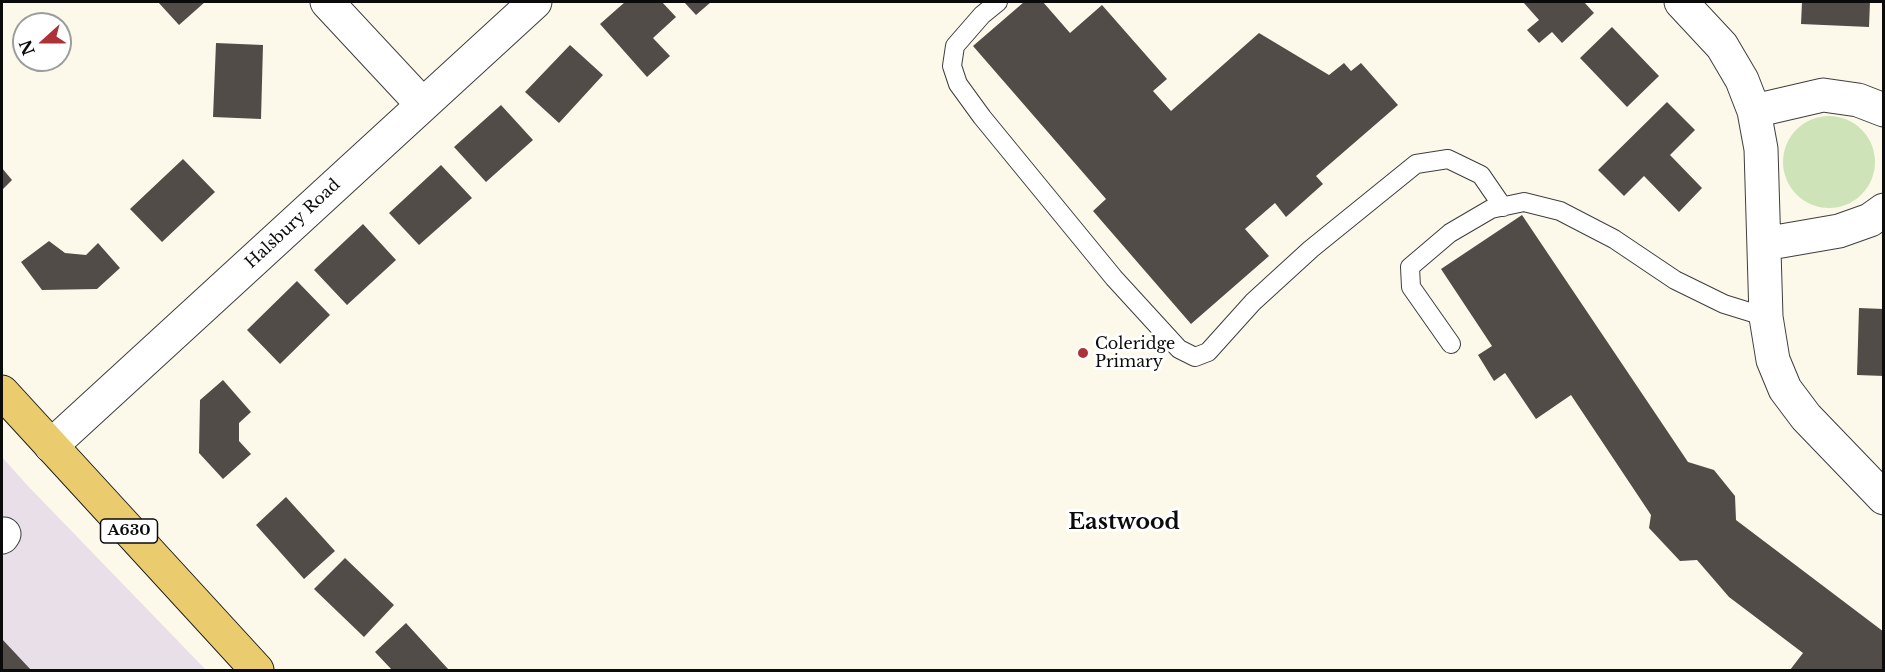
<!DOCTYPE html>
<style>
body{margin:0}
#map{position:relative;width:1885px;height:672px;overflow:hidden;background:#fdf9ea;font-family:"Libre Baskerville",serif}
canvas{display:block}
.frame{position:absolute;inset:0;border:3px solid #0b0b0b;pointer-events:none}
.north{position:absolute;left:12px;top:12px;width:60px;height:60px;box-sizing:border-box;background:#fff;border:2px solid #9d9d9d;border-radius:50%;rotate:249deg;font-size:16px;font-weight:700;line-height:24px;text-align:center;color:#0b0b0b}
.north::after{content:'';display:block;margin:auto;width:21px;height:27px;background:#ac3238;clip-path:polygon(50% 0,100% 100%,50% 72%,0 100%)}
</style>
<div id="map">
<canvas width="1885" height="672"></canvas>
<div class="frame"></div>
<div class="north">N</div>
</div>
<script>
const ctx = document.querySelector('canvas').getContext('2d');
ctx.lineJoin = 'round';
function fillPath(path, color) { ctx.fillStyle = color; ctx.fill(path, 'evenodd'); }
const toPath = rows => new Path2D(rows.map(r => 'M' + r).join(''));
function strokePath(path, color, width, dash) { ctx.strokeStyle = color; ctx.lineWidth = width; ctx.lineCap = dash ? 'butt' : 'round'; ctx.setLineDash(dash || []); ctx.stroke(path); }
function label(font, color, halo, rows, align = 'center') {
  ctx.font = font + ' "Libre Baskerville",serif'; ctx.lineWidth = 6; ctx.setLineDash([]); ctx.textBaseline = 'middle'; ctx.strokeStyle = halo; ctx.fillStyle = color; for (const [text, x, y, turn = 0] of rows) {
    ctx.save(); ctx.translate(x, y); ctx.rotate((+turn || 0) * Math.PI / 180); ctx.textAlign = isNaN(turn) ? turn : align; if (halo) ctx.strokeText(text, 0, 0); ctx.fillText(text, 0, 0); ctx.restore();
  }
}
fillPath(toPath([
 [2,457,27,485,206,670,2,670]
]), '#e8dfe9');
fillPath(toPath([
 '1783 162a46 46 0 1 1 92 0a46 46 0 1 1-92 0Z'
]), '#cfe3b8');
fillPath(toPath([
 [158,2,205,2,179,25],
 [625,2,662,2,676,17,653,38,670,56,647,77,600,24],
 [684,2,711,2,696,15],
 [1024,2,1043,2,1070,33,1102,5,1167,79,1153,91,1171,111,1259,33,1329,75,1344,63,1351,71,1361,63,1398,105,1316,176,1323,184,1286,217,1275,203,1245,229,1269,256,1191,324,1093,211,1106,199,973,46],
 [1523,2,1584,2,1594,13,1562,43,1552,32,1539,43,1527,30,1539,20],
 [1802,2,1870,2,1869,27,1801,24],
 [1612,27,1659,76,1627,107,1580,58],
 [216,43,263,45,261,119,213,117],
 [570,45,603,75,559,123,525,92],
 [1667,102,1695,130,1670,155,1702,188,1679,212,1644,176,1624,196,1598,170],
 [501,105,533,140,486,182,454,147],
 [183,159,215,192,162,242,130,209],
 [441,165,472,198,419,245,389,213],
 [2,168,12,180,2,190],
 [1522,215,1688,462,1714,470,1735,496,1736,520,1884,632,1884,670,1790,670,1803,653,1729,597,1697,560,1680,561,1649,528,1651,515,1571,395,1536,419,1505,373,1494,381,1478,355,1492,346,1441,269],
 [363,224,396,260,347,305,314,270],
 [49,241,65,253,86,255,98,243,120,268,97,289,42,290,21,262],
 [297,281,330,315,280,364,247,330],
 [1859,308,1884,309,1884,376,1857,375],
 [223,380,251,412,239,423,239,441,251,454,223,479,199,453,200,400],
 [286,497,335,551,304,579,256,525],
 [345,558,394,605,364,637,314,589],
 [406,623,449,670,392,670,375,652],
 [2,639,31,670,2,670]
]), '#524c48');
const service = toPath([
 [998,2,982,15,955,46,952,66,958,84,982,117,1114,278,1179,349,1195,357,1208,352,1253,302,1311,249,1416,164,1448,159,1481,175,1503,207],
 [1451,344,1411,287,1410,267,1450,233,1491,209,1524,202,1560,211,1614,239,1675,280,1724,304,1766,317]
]);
const minor = toPath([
 [327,2,422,104],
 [1681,2,1722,46,1742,80,1754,111,1761,149,1766,317,1773,360,1785,389,1806,417,1884,498],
 [1754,111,1823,95,1858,100,1884,110],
 [1764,244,1839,231,1870,220,1884,210],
 [51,446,535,2],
 [2,537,4,534]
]);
const primary = toPath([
 [2,392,257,670]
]);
strokePath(service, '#3e3e3e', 20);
strokePath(minor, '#3e3e3e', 35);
strokePath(primary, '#1c1c1c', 35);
strokePath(service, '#fff', 18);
strokePath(minor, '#fff', 33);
strokePath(primary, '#eacb6d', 33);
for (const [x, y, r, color] of [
 [1083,353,6,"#ac3238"]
]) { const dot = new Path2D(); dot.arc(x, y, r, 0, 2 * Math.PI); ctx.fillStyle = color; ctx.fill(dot); strokePath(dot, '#fff', 2); }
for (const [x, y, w] of [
 [129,531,57]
]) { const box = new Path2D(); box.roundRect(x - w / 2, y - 12, w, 24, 4.5); ctx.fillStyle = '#fff'; ctx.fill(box); strokePath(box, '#0b0b0b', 1.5); }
label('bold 15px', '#0b0b0b', null, [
 ["A630",129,531]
]);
label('16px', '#0b0b0b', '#fff', [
 ["Halsbury Road",293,224,-43]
]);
label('16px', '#0b0b0b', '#fff', [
 ["Coleridge",1095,344],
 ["Primary",1095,362]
], 'left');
label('bold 22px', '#0b0b0b', '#fff', [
 ["Eastwood",1124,523]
]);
</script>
